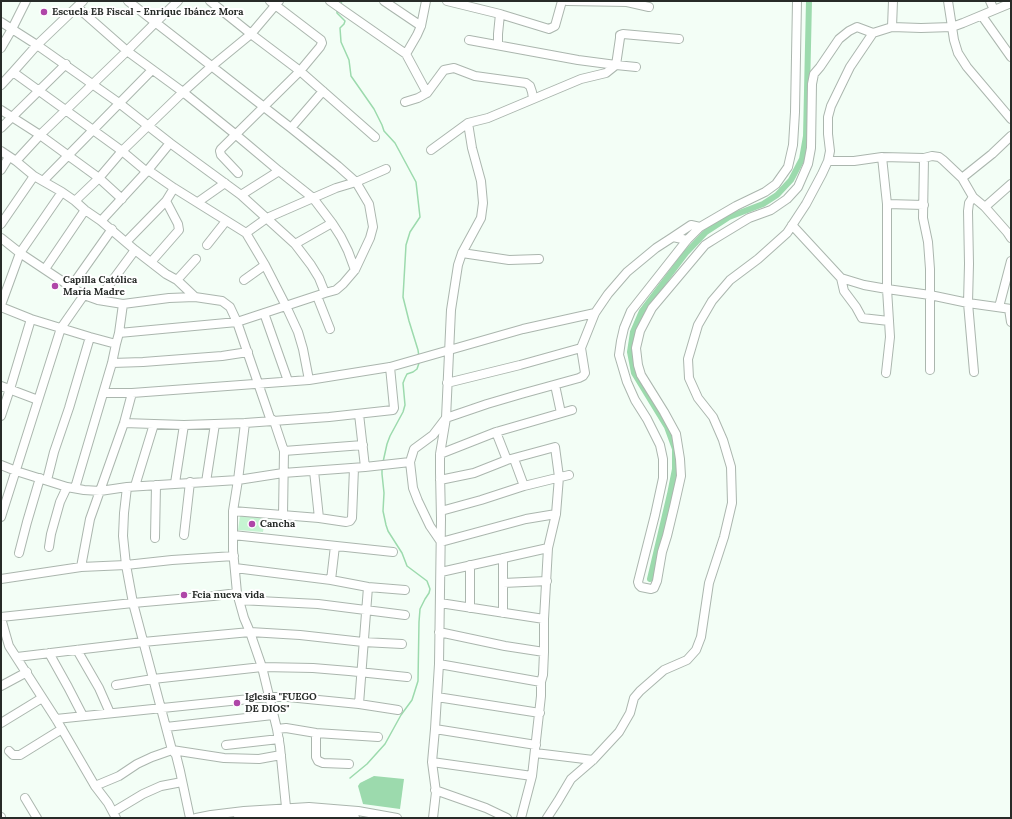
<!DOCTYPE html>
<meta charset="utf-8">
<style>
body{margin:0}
#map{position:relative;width:1012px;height:819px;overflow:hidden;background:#f3fef6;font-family:Lora,serif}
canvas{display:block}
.frame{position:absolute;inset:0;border:2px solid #272b28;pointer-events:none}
</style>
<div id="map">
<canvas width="1012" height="819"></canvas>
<div class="frame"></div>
</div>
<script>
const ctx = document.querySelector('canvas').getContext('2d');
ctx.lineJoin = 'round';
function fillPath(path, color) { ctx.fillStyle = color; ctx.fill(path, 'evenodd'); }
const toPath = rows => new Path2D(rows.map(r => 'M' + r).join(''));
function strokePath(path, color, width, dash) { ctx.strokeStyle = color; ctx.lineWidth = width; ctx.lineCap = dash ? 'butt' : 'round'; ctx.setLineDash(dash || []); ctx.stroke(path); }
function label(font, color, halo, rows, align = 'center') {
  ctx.font = font + ' Lora,serif'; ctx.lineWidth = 4; ctx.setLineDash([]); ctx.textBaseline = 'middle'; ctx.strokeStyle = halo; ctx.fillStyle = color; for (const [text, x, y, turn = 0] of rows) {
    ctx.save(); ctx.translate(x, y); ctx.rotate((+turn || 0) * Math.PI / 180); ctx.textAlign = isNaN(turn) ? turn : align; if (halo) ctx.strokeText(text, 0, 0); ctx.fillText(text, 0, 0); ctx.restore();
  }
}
fillPath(toPath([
 [240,516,265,518,263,532,238,530]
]), '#c6f4d2');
fillPath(toPath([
 [374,776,404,779,400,809,363,804,358,786,360,783]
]), '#9cdaad');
strokePath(toPath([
 [340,6,342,1],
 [337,10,337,13,345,21,344,24,340,28,341,42,349,60,351,76,374,109,382,125,384,131,395,143,416,182,420,217,410,232,406,245,403,297,409,321,418,350,419,357],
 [383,462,387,444,390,436,403,412,405,405,403,383,405,378,407,374,413,372,417,369,419,363],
 [350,778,367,764,385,744,401,715,412,700,418,681,419,622,420,609,425,599,429,593,430,589,427,581,407,566,402,553,388,531,386,525,383,511,384,493,382,474,382,468]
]), '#9cdaad', 1.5);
strokePath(toPath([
 [650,579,670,494,675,469,675,449,667,427,634,373,630,352,633,332,642,311,686,253,706,232,729,217,763,204,777,195,791,180,802,159,806,136,809,1]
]), '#9cdaad', 6);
const minor = toPath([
 [210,1,251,34,300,71,375,137],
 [330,1,406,54],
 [384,1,421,26],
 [426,1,421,26,417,35,406,54,427,93],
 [447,1,500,14,549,29,555,26,562,1],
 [567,1,627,2,649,7],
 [948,1,954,40,958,53,967,67,1011,119],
 [990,1,994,10],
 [77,7,127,51,183,92,235,134,279,171,313,198,332,223,341,237,348,251,355,270],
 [982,16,1011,57],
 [1,22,37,45,119,103,170,143,241,195,295,244,311,265,319,278,325,293,336,290,343,284,355,270,370,238,373,227,369,204,356,182,338,166,291,128,128,1],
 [892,27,893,1],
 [873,33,892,27,921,28,952,27,963,23,1011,3],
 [469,40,578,60,616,65,620,38,620,35,623,34,679,39],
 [498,45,498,34,500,14],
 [1,48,12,29,26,1],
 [13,72,122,151,147,172],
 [1,85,13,72,37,45,83,1],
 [405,102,418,98,427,93,444,70,454,68,475,76,526,83,530,86,532,92,533,98],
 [1,110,40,135,99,178,122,199],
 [1,128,66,64],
 [291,128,323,91],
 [431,150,468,123,488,118,581,79,606,73,616,65,636,67],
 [1,151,16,161,34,176],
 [882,157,887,204,887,289,890,337,886,373],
 [924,158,923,218,928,242,930,269,930,370],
 [16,161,40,135,127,51,156,22,178,1],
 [828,161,854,161,882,157,924,158,932,156,939,157,943,160,962,178,973,197,985,207,1007,232,1011,238],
 [1,170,9,157],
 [148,170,174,188,246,233,265,265,286,306,298,332,303,349,309,380],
 [238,173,221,155,220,151,221,149,300,71,320,47,322,43,321,40,270,1],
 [962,178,992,154,1011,136],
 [43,181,152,70],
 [241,195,279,171],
 [973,197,969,203,968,211,969,264,968,303,974,372],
 [75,201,99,178,122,151,183,92,212,66,251,34,279,1],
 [198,202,225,183],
 [887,204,924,205],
 [985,207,1011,184],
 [101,221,148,170,170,143],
 [1,224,34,176,62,192],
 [792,225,841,278,864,285,887,289,930,295,968,303,1011,309],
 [246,233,267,218,336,188,356,182,386,169],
 [673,237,691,225,700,227],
 [1,238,20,253,71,287,84,295,98,300,123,304,169,298,195,297,222,301,230,307,237,322,270,418,274,421,284,451,283,515],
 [126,242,166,201,174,188],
 [295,244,332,223],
 [207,245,226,221],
 [462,253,509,260,539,259],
 [151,262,179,230,178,224,166,201],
 [45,269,85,210],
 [841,278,844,291,856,307,862,318,889,321],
 [177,280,196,259],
 [244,280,265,265],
 [71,287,112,229],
 [317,296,330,329],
 [98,300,135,250],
 [1,305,20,253,62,192,75,201,85,210,101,221,135,250,166,274,177,280,195,297],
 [1,307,31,319,90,337,116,344],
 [999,307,1011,261],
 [1009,309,1011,322],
 [264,313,288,381],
 [119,333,237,322,325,293],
 [112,363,143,362,222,356,248,352],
 [447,383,520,365,581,348,595,313,608,294,627,272,656,248,673,237,687,240],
 [555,385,561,413],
 [1,386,38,400],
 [104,393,132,393,309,380,390,367,523,329,595,313],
 [1,416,10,389,31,319],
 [124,423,184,425,245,423,329,417,393,410,394,408,390,367],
 [245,423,238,480,233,511,233,550,237,593,244,618,250,632,253,641,262,667,277,729,280,747,286,807],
 [496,432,507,460],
 [284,451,363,445],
 [440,454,496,432,572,410],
 [514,459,524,486],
 [1,465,16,471,67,487,84,490,100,491,127,487,238,480,283,473,365,467,359,414],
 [365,467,410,462],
 [314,471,319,518],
 [47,480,54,452,69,408,90,337],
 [440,480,474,473,507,460,555,447,559,477,556,514,548,548,544,619,544,652,543,675,541,682,541,696,532,776,521,818],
 [206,482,215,424],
 [175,483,184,425],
 [135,486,154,424],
 [127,487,124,513,123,536,126,565,133,603,172,750,176,755,180,771,190,818],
 [75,488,112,363,116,344,119,333,123,304],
 [233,511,319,518,346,522,350,521,352,518,354,468],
 [441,511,481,500,524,486,569,475],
 [556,514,526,519,441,542,430,526,418,501,413,488,410,462,414,449,433,435,446,418,487,404,521,394,579,378,583,376,585,373,581,348],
 [1,517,61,328,84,295],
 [184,535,190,482],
 [233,535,393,552],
 [155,538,156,485],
 [49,547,51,534,60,502,67,487],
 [19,553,27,522,40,478],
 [503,558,503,613],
 [81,567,90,519,124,423,132,393],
 [235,568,331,580,368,587,405,590],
 [441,572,548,548],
 [1,579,81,567,126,565,172,560,234,556],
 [331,580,335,546],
 [503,583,547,581],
 [239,600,318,604,405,615],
 [440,603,544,619],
 [470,608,470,565],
 [1,617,133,603,213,596,237,593],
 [1,618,9,646,56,719,95,786,108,803,116,818],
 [439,632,505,646,544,652],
 [77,650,99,688,110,713],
 [49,653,68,687,83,716],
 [17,657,143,642,250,632,300,635,363,642,402,644],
 [439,664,541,682],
 [116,685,153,679,262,667,313,668,349,671,407,677],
 [1,686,27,672],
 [437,697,540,713],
 [359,704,368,587],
 [56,719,269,697,288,697,359,704,398,710],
 [1,723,42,698],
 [166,727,273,715],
 [277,729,286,728,316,733,378,737],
 [435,729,536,745],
 [316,733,316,757,318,761,323,763,349,764],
 [226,745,279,739],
 [9,751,13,755,20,755,62,729],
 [535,753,593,760],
 [432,762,532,776],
 [95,786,119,776,137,764,152,757,172,750,224,758,259,759,281,755],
 [435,790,486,808,507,818],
 [25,798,37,818],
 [113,812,143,794,161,786,182,782],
 [1,817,1,818],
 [196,818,211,815,244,811,309,807,358,811,397,818],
 [238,818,288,813,309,813,355,818],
 [433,818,436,792,432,762,435,729,439,664,441,519,440,473,440,454,446,418,451,310,458,265,462,253,481,218,483,203,481,181,472,148,468,123],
 [547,818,558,801,571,779,593,760,619,732,630,713,634,698,640,691,664,670,687,660,696,650,701,637,709,583,724,537,732,503,731,467,723,440,713,417,698,398,689,378,688,359,698,325,712,301,730,280,758,259,787,233,806,204,822,174,828,161,830,151,828,134,828,117,831,106,850,67,873,33,857,27,849,31,839,39,820,67,814,74,812,84,811,148,808,164,798,187,787,199,771,210,749,218,716,238,705,245,652,308,640,331,636,348,638,365,641,375,664,412,676,434,680,459,681,476,674,507,667,536,662,552,657,581,654,588,651,589,641,587,639,585,638,582,655,515,663,478,663,459,660,445,647,419,635,400,627,382,619,355,621,341,624,328,631,311,687,240,700,227,736,206,765,192,776,184,788,167,793,145,795,112,797,1]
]);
strokePath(minor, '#abb6ae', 10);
strokePath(minor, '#fff', 8);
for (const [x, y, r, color] of [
 [44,12,4,"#af46a8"],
 [55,286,4,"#af46a8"],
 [252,524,4,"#af46a8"],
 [184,595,4,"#af46a8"],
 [237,703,4,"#af46a8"]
]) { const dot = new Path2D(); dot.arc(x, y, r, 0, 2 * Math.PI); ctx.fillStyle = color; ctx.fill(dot); strokePath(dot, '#fff', 1.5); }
label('bold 10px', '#272b28', '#fff', [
 ["Escuela EB Fiscal - Enrique Ibánez Mora",52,12],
 ["Capilla Católica",63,280],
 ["María Madre",63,292],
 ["Cancha",260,524],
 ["Fcia nueva vida",192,595],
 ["Iglesia \"FUEGO",245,697],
 ["DE DIOS\"",245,709]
], 'left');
</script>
